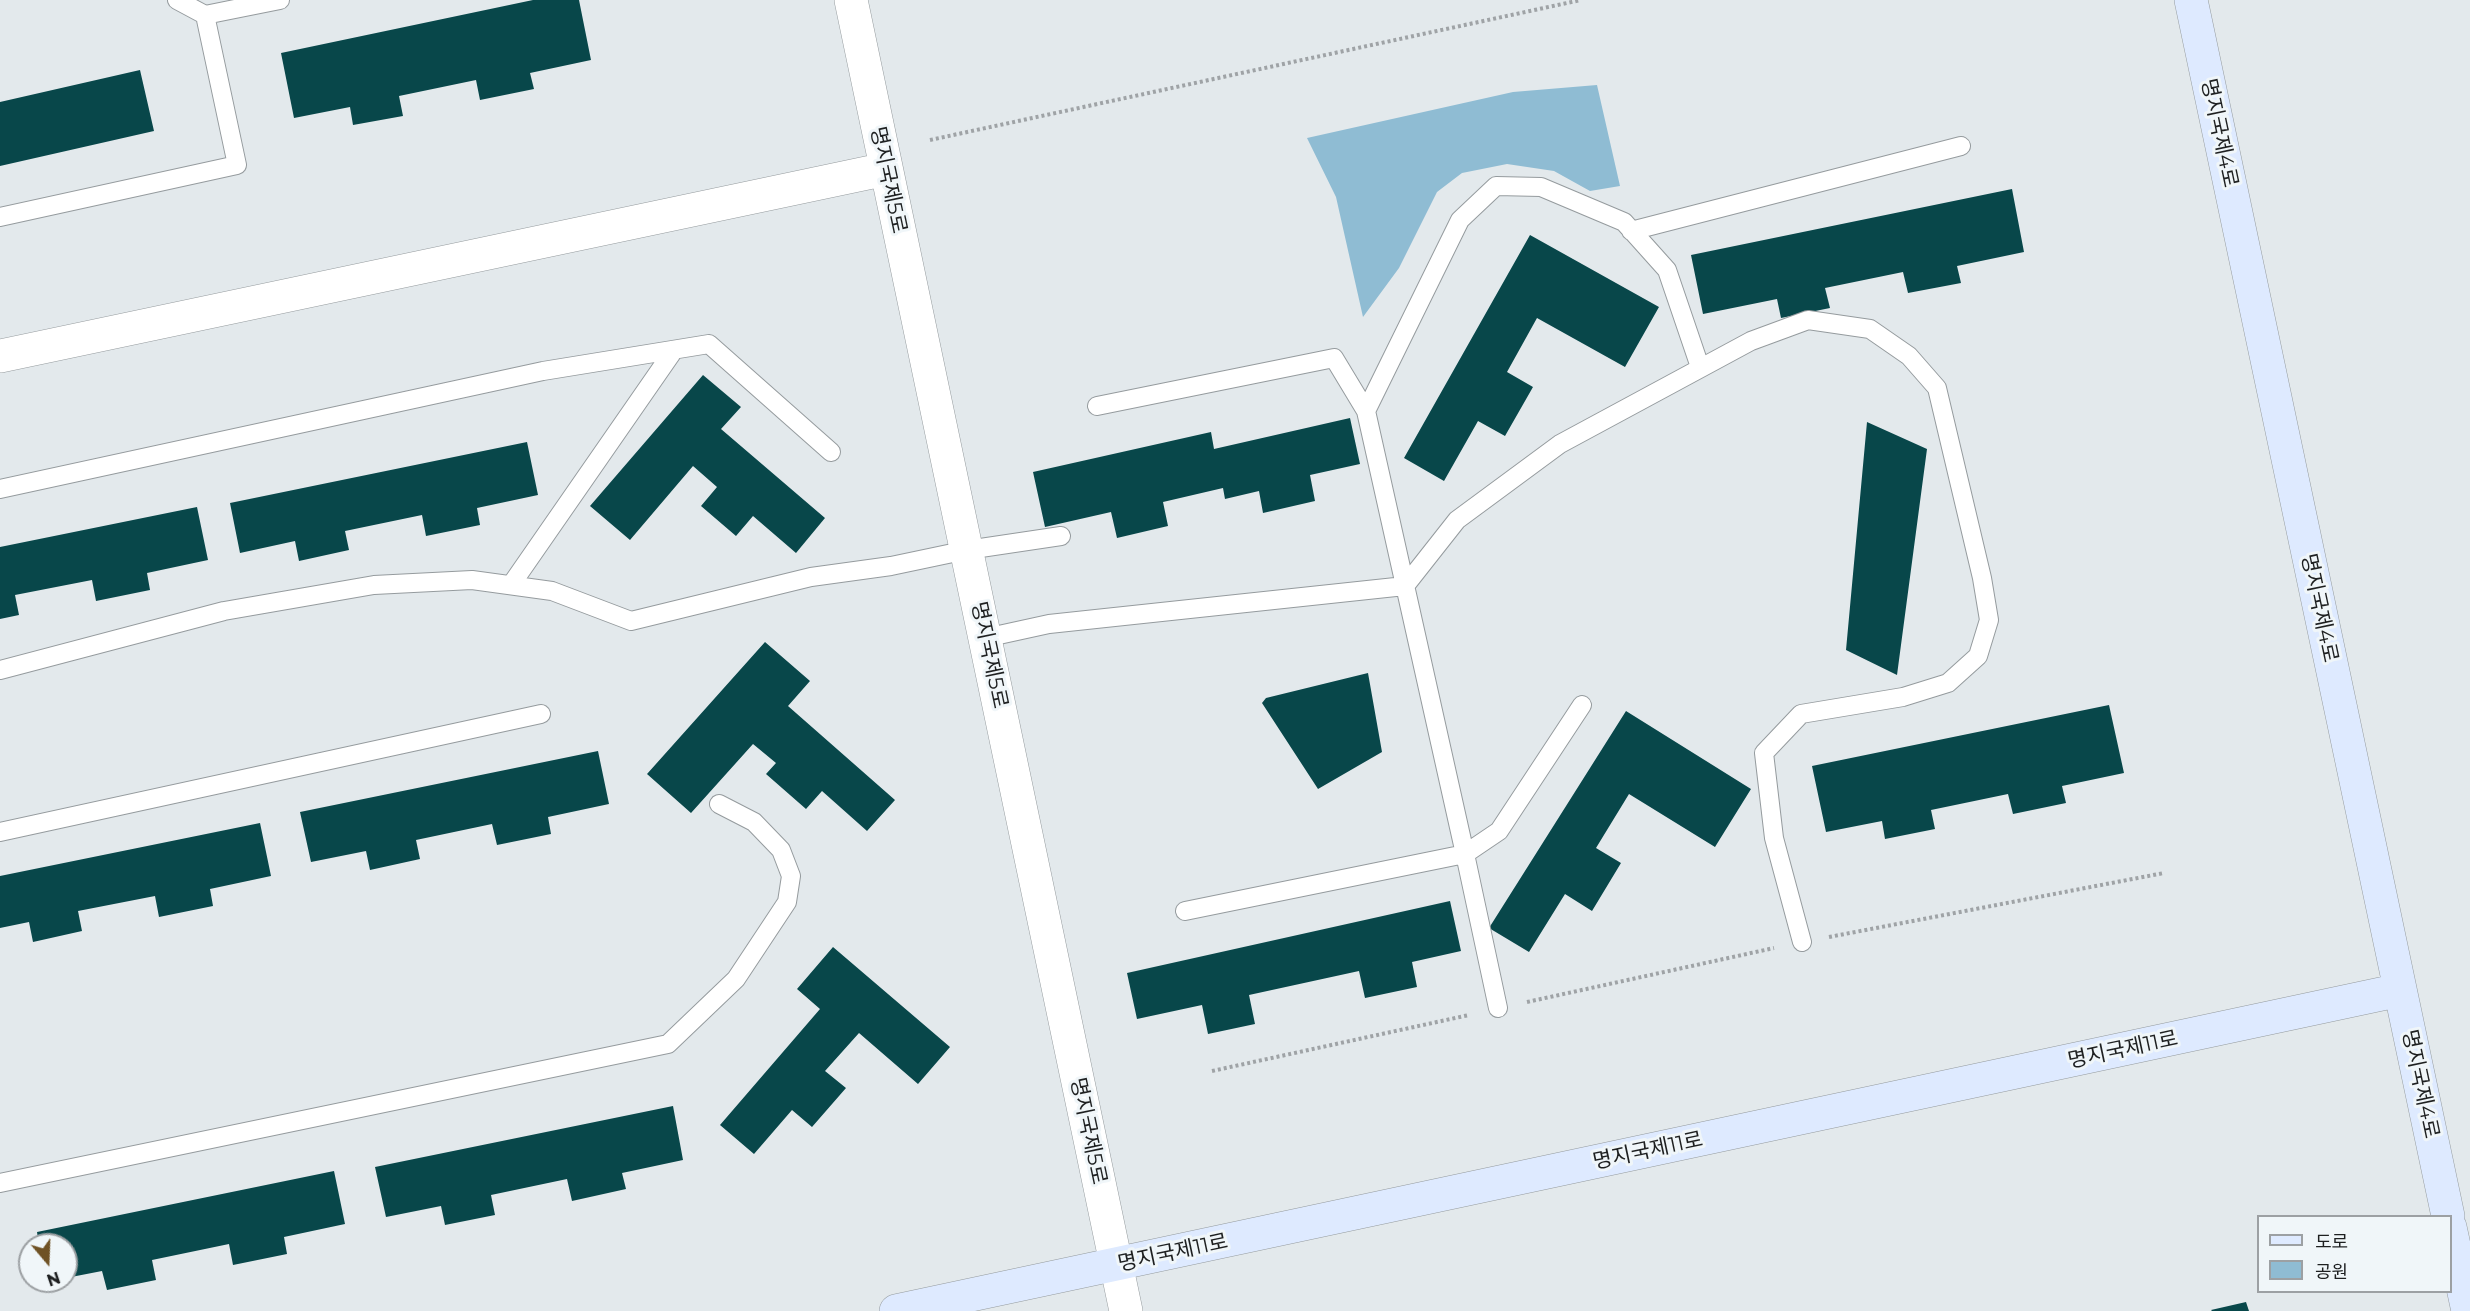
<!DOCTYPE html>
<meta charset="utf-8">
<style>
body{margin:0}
#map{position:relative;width:2470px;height:1311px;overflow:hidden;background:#e3e9ec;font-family:Montserrat,"Noto Sans KR",sans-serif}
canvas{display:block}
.legend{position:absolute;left:2257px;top:1215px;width:195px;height:78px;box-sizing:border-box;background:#f0f6f9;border:2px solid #9ca0a3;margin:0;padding:8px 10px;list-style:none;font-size:18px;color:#1e2021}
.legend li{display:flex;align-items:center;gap:12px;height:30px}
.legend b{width:30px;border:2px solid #9ca0a3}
.north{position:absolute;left:18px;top:1233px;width:60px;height:60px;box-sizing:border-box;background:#f0f6f9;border:2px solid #9ca0a3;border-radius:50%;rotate:161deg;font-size:16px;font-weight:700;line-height:24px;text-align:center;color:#1e2021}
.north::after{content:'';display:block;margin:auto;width:21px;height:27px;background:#6f5225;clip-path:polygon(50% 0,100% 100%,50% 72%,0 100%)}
</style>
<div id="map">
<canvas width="2470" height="1311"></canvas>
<ul class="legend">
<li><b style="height:8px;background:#deeaff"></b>도로</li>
<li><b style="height:16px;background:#8fbcd3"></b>공원</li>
</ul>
<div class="north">N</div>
</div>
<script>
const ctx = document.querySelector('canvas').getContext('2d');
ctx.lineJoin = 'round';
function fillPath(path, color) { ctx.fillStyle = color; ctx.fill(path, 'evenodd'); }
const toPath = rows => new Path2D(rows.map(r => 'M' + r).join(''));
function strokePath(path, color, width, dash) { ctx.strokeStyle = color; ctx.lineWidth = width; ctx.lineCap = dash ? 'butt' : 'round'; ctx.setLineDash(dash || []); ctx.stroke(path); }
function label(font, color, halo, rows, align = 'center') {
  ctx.font = font + ' Montserrat,"Noto Sans KR",sans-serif'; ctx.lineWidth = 6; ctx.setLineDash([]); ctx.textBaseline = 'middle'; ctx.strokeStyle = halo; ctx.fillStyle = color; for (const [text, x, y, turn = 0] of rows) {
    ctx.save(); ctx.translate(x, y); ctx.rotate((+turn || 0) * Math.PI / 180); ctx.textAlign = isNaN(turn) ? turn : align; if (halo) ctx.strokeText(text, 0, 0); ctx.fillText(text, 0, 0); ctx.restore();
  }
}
fillPath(toPath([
 [1597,85,1620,186,1590,191,1554,171,1507,164,1462,173,1437,192,1399,268,1363,317,1336,197,1307,138,1513,92]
]), '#8fbcd3');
fillPath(toPath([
 [533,0,579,0,591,60,530,73,534,89,480,100,476,80,399,96,403,116,353,125,350,107,294,118,281,53],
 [140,70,154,131,0,166,0,102],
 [2012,189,2024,252,1957,266,1961,283,1908,293,1903,272,1825,288,1830,308,1781,318,1777,299,1703,314,1691,255],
 [1530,235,1659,307,1625,367,1537,318,1507,372,1533,387,1505,436,1478,421,1444,481,1404,458],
 [703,375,741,407,721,429,825,518,796,553,753,516,736,536,701,506,717,487,693,466,630,540,590,506],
 [1350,418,1360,464,1310,475,1315,501,1263,513,1259,491,1225,499,1223,488,1163,502,1168,526,1117,538,1111,512,1045,527,1033,472,1211,432,1214,449],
 [1867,422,1927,449,1897,675,1846,650],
 [527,442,538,495,477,508,480,525,426,536,422,515,345,531,349,550,299,561,295,541,240,553,230,503],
 [197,507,208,560,147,573,150,590,96,601,92,580,15,595,19,615,0,619,0,547],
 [765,642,810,681,788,706,895,800,867,831,822,791,806,809,766,774,776,763,753,744,691,813,647,774],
 [1368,673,1382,752,1318,789,1262,703,1266,698],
 [2109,705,2124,773,2062,786,2066,803,2013,814,2008,794,1931,810,1935,829,1885,839,1882,821,1826,832,1812,766],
 [1626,711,1751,789,1715,847,1629,794,1596,848,1621,863,1592,911,1565,894,1529,952,1489,928],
 [598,751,609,804,548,817,551,834,497,845,492,824,416,840,420,859,370,870,366,851,311,862,300,812],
 [260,823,271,876,210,889,213,906,159,917,155,896,78,911,82,931,33,942,29,922,0,928,0,876],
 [1450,901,1461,951,1412,962,1417,987,1365,998,1359,971,1249,995,1255,1024,1208,1034,1202,1005,1137,1019,1127,973],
 [833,947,950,1047,918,1084,859,1033,825,1071,846,1088,812,1127,792,1110,754,1154,720,1125,820,1009,797,989],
 [673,1106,683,1160,622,1173,626,1189,572,1201,567,1179,491,1195,495,1215,445,1225,441,1206,386,1217,375,1167],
 [334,1171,345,1224,284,1237,287,1254,233,1265,229,1244,152,1260,156,1280,107,1290,102,1271,66,1278,66,1245,39,1245,37,1232],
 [2246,1302,2249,1311,2212,1311,2211,1310]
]), '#08474a');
const lane = toPath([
 [177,0,205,15,280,0],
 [0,217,237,165,205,15],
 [1631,231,1961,146],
 [1097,406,1334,358,1366,411],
 [0,489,543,371,709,344,831,452],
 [511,585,674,350],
 [985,638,1049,624,1405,586,1457,520,1560,444,1751,341,1808,320,1870,329,1909,356,1937,388,1982,578,1989,620,1978,656,1948,683,1903,697,1801,714,1764,753,1774,838,1802,942],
 [0,670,224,611,374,585,472,580,552,591,631,621,811,577,891,566,967,550,1061,536],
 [0,832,541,714],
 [1185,911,1465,854,1366,411,1460,220,1496,186,1541,187,1624,222,1667,270,1700,367],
 [1498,1008,1465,854,1499,831,1582,705],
 [0,1183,668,1044,736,979,787,902,791,876,781,850,754,822,719,804]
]);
const street = toPath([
 [851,0,1126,1311],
 [0,356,886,169]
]);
const secondary = toPath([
 [2191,0,2448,1216],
 [2450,1227,2468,1311],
 [896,1311,2400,990]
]);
strokePath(lane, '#959b9e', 20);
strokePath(street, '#959b9e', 34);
strokePath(secondary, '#959b9e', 34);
strokePath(toPath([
 [930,140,1581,0],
 [1829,937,2164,873],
 [1527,1002,1774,948],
 [1212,1071,1469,1015]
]), '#9fa3a6', 4, [3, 3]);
strokePath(lane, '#fff', 18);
strokePath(street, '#fff', 33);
strokePath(secondary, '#deeaff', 33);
label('21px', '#1e2021', '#f0f6f9', [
 ["명지국제4로",2219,133,78],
 ["명지국제5로",888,180,78],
 ["명지국제4로",2319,608,78],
 ["명지국제5로",989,655,78],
 ["명지국제11로",2123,1050,-12],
 ["명지국제4로",2420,1084,78],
 ["명지국제5로",1088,1131,78],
 ["명지국제11로",1648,1151,-12],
 ["명지국제11로",1173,1253,-12]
]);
</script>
